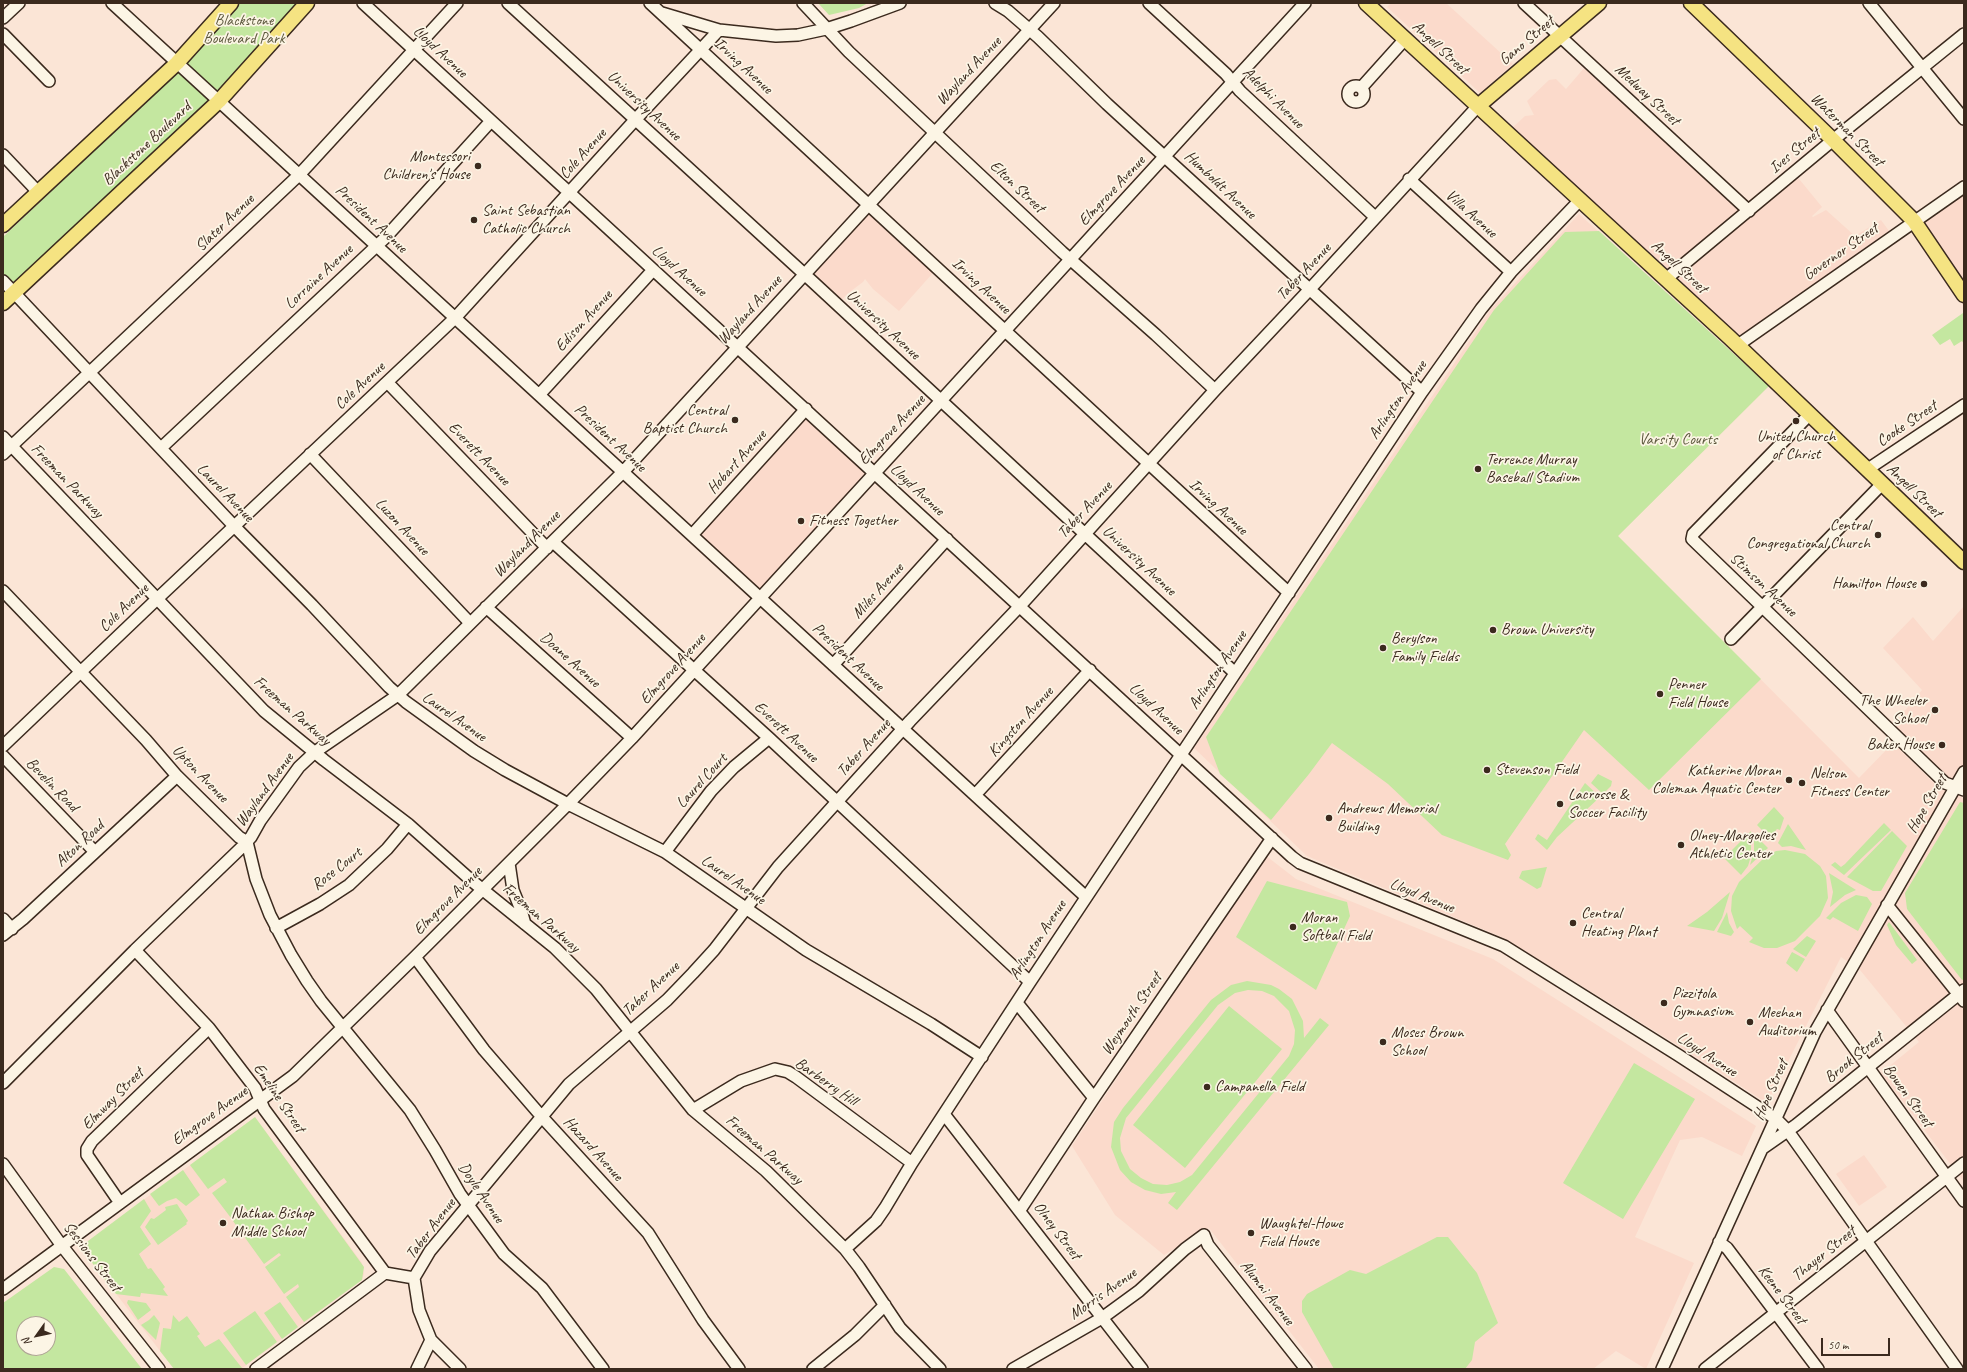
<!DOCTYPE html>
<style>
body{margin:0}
#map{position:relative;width:1967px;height:1372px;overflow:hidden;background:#fbe5d6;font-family:Caveat,sans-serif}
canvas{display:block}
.frame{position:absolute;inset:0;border:4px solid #3b2a1e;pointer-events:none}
.north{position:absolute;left:16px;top:1316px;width:40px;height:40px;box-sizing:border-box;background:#fcf5e5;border:1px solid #afa495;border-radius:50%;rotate:237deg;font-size:11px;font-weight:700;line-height:16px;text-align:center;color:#3b2a1e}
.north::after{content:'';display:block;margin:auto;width:14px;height:18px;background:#3b2a1e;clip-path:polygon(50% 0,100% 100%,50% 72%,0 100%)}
.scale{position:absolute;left:1821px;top:1338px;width:69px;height:18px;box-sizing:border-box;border:2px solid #3b2a1e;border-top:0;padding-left:5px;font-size:12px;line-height:14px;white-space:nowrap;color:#3b2a1e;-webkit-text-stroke:3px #fcf5e5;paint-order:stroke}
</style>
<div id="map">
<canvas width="1967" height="1372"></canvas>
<div class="frame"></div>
<div class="north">N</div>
<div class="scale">50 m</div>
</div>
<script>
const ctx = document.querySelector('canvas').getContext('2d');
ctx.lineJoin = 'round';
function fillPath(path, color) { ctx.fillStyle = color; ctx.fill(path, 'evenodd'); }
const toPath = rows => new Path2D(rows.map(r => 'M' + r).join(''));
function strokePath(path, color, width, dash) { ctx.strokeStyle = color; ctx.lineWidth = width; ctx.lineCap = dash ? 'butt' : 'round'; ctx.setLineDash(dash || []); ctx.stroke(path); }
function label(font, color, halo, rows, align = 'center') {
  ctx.font = font + ' Caveat,sans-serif'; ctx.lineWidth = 3.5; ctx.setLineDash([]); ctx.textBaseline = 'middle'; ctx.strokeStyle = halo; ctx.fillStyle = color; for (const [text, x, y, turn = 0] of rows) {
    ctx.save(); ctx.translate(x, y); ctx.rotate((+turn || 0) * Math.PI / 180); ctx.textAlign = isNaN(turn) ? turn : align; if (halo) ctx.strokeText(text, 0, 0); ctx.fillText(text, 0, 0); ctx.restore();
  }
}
fillPath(toPath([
 [1391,3,1446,3,1513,64,1480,93,1387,7],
 [1591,60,1749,208,1795,174,1822,207,1812,216,1813,217,1826,210,1855,236,1881,220,1892,235,1740,341,1510,130,1525,116,1534,115,1527,101,1549,80,1556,79,1566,89],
 [1964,186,1964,294,1918,218],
 [871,203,938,261,940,265,899,311,873,289,865,279,863,282,847,294,839,303,811,278,809,269],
 [1579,214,1769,386,1618,536,1859,778,1893,743,1940,789,1958,793,1964,800,1964,1182,1881,1073,1919,1042,1860,970,1841,957,1767,1103,1679,1046,1504,938,1307,856,1194,748,1491,309],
 [807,407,875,469,761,595,695,537],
 [1964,606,1964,790,1955,787,1890,729,1922,690,1883,648,1913,617,1933,641],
 [1265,855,1296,879,1493,959,1756,1126,1742,1156,1702,1137,1680,1140,1635,1237,1694,1263,1646,1369,1616,1351,1593,1369,1319,1369,1209,1228,1164,1255,1115,1215,1072,1146],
 [255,1117,362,1263,364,1274,362,1280,241,1369,174,1369,80,1247],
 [1864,1155,1887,1187,1859,1206,1836,1174]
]), '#fbdacb');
fillPath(toPath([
 [240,3,299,3,219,89,165,143,3,295,3,237,173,76],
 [818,3,868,3,859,8,829,15],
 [1599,231,1769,386,1618,536,1761,679,1649,790,1584,730,1505,844,1511,855,1508,860,1442,835,1388,784,1332,743,1309,774,1271,820,1220,774,1206,737,1494,310,1565,232],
 [1963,313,1964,344,1962,341,1954,346,1950,339,1940,345,1932,335],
 [1598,774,1612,781,1611,786,1603,794,1591,783],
 [1585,783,1600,797,1557,837,1547,850,1535,839,1538,834,1547,840],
 [1960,802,1964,803,1964,979,1962,980,1907,909,1905,893],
 [1774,807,1784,818,1780,830,1777,829,1773,834,1776,836,1775,839,1764,829,1763,831,1757,825],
 [1884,823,1891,830,1844,875,1831,865,1835,862,1841,867,1845,864],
 [1788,824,1806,850,1791,846,1782,847,1778,843],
 [1751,831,1751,856,1748,866,1741,875,1724,858],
 [1892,831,1907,846,1881,891,1873,891,1847,877],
 [1754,834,1768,848,1750,865,1754,851],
 [1785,850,1805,854,1820,866,1826,876,1828,898,1820,916,1795,941,1777,948,1764,948,1749,942,1753,938,1740,926,1737,929,1731,911,1732,896,1739,882,1764,858,1776,851],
 [1547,867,1541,887,1537,889,1519,878,1522,871],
 [1829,873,1856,890,1845,895,1830,907,1833,892],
 [1267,881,1347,902,1350,916,1316,990,1236,937],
 [1730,892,1722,918,1714,931,1687,926,1707,912],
 [1856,895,1867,897,1872,904,1858,931,1833,917,1830,920,1826,918,1841,903],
 [1727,912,1729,923,1734,932,1731,936,1717,932],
 [1889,922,1917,960,1912,964,1896,945,1887,925],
 [1807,936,1816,941,1806,957,1793,949],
 [1792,952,1805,959,1797,972,1786,963],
 [1247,981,1271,985,1279,989,1292,999,1303,1021,1304,1038,1320,1018,1329,1025,1177,1210,1168,1203,1176,1192,1161,1194,1145,1190,1131,1182,1120,1170,1111,1147,1114,1122,1123,1108,1211,1000,1231,985],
 [1248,990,1262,991,1274,996,1289,1011,1295,1030,1294,1044,1289,1056,1192,1175,1180,1182,1167,1185,1153,1184,1141,1178,1130,1169,1121,1151,1120,1138,1126,1118,1218,1005,1235,993],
 [1229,1006,1282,1049,1185,1168,1133,1125],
 [1634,1063,1695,1099,1623,1219,1563,1183],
 [255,1117,364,1267,362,1280,304,1322,286,1297,299,1287,298,1284,284,1294,265,1267,281,1255,279,1253,264,1264,233,1221,247,1210,245,1207,231,1218,212,1193,227,1182,224,1178,208,1189,190,1165],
 [183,1170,200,1195,186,1206,176,1198,167,1201,159,1206,150,1194],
 [144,1199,151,1211,140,1227,151,1244,139,1254,148,1269,151,1268,165,1287,163,1289,168,1296,141,1293,140,1297,116,1294,80,1247],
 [177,1204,188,1221,186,1223,187,1224,158,1245,145,1227,151,1218,154,1219,166,1210,165,1207],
 [1437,1237,1448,1237,1477,1273,1498,1323,1475,1342,1472,1360,1465,1369,1334,1369,1302,1312,1302,1301,1307,1294,1350,1270,1366,1274],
 [54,1267,64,1269,142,1369,3,1369,3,1303],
 [24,1324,48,1324,48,1348,24,1348],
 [128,1300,146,1303,151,1310,138,1320,127,1303],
 [280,1302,298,1327,282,1339,264,1313],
 [255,1311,277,1342,246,1365,223,1333],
 [154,1315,160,1323,156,1340,141,1325,149,1320],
 [173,1315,179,1322,187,1316,200,1334,197,1336,205,1347,219,1339,242,1368,174,1369,160,1351,163,1328,171,1329]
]), '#c4e7a0');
const minor = toPath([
 [112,3,1086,897],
 [363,3,1292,857,1300,863,1504,946,1678,1055,1776,1119,1788,1131,1957,1369],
 [508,3,813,282,1235,673],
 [650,3,1289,593],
 [803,3,849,52,1062,252,1156,335,1215,390],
 [995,3,1008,11,1038,37,1107,104,1422,392],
 [1149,3,1226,74,1240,91,1375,217],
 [1524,3,1749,211],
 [1869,3,1964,119],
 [662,13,719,30,776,36,798,35,826,29,851,21,900,3],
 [3,18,19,3],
 [3,34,49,81],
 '1348 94a8 8 0 1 1 16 0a8 8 0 1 1-16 0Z',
 [1361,88,1405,39],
 [3,155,38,192],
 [1409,179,1511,272],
 [1666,279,1833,140,1964,34],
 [3,281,234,526,312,605,389,687,406,702,474,751,505,770,568,804,665,852,806,950,931,1024,982,1057],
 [1738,345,1964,187],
 [388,383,547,548],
 [539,395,653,270],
 [1810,414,1693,534,1692,539,1945,783,1964,790],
 [3,437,264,711,324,760,408,824,472,881,555,948,596,989,693,1110,766,1171,845,1249,859,1267,900,1328,940,1369],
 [161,448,385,238,491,121],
 [3,454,299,175,457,3],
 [310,454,470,623],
 [1868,469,1964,405],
 [692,535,806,409],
 [553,542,769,738,1030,982],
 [3,591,146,740,177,776,239,837,247,842,256,879,270,915,291,955,307,981,321,1001,410,1110,435,1150,460,1194,504,1254,542,1288,603,1369],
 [486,607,632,738],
 [1731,639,1882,484],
 [833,665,947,539],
 [3,746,157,599,455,318,635,120,719,30],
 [3,756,95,852],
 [975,795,1090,670],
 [665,852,711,791,734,767,769,738],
 [509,863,513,890,521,910,525,924],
 [1887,905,1964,1001],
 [3,919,12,929],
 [276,928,320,904,349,885,387,849,408,824],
 [3,935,23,919,177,776],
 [135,950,209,1028,255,1088,264,1109,385,1273],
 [415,957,484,1050,542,1117,648,1233,703,1320,739,1369],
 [1017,1003,1094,1098],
 [1827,1010,1964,1201],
 [3,1083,135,950,242,847,251,837,260,821,299,767,315,752,398,695,623,472,1054,3],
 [693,1110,741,1081,775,1069,788,1072,796,1077,912,1163],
 [944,1114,1142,1369],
 [1763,1148,1796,1125,1964,990],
 [3,1164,62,1246,159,1369],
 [120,1203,87,1155,87,1149,92,1141,209,1028],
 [1020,1210,1094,1098,1272,838],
 [1719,1242,1727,1248,1818,1369],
 [845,1249,876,1221,885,1208,912,1163,1030,982,1422,392,1481,309,1511,272,1580,200],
 [414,1278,430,1251,569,1084,667,1000,693,973,714,950,778,867,910,721,1019,607,1215,390,1310,289,1478,106],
 [414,1278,419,1310,431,1340,460,1369],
 [3,1289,293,1076,415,957,568,804,632,738,1305,3],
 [256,1369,385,1273,414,1278],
 [417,1369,431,1340],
 [813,1369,855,1335,885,1305],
 [1013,1369,1102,1318,1139,1291,1185,1249,1204,1235,1208,1245,1306,1369],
 [1662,1369,1815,1032,1964,772],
 [1705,1369,1964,1163]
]);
const major = toPath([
 [1366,3,1729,337,1964,562],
 [1691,3,1833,140,1914,221,1964,295],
 [1478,106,1599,3],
 [3,225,177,63,231,3],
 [3,303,219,101,307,3]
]);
strokePath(minor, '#3b2a1e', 14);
strokePath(major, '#3b2a1e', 17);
strokePath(minor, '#fcf5e5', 11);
strokePath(major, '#f5e382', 14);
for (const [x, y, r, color] of [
 [478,166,4,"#3b2a1e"],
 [474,220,4,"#3b2a1e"],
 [735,420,4,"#3b2a1e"],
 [1796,421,4,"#3b2a1e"],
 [1478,469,4,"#3b2a1e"],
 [801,521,4,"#3b2a1e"],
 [1878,535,4,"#3b2a1e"],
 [1924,584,4,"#3b2a1e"],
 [1493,630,4,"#3b2a1e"],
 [1383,648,4,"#3b2a1e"],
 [1660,694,4,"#3b2a1e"],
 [1935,710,4,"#3b2a1e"],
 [1942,745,4,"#3b2a1e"],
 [1487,770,4,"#3b2a1e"],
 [1789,780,4,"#3b2a1e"],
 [1802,783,4,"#3b2a1e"],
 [1560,804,4,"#3b2a1e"],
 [1329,818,4,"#3b2a1e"],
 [1681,845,4,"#3b2a1e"],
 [1573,923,4,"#3b2a1e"],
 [1293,927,4,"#3b2a1e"],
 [1664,1003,4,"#3b2a1e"],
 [1750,1022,4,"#3b2a1e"],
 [1383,1042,4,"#3b2a1e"],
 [1207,1087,4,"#3b2a1e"],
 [223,1223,4,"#3b2a1e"],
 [1251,1233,4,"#3b2a1e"]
]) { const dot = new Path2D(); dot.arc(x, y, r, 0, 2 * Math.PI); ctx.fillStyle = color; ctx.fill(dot); strokePath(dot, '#fcf5e5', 1.5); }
label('16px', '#5d593e', '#fcf5e5', [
 ["Blackstone",244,21],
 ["Boulevard Park",244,39],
 ["Varsity Courts",1678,440]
]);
label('16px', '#3b2a1e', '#fcf5e5', [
 ["Gano Street",1527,41,-40],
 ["Angell Street",1440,48,43],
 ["Lloyd Avenue",440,52,43],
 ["Irving Avenue",743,66,43],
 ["Wayland Avenue",969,71,-47],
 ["Medway Street",1647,95,43],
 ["Adelphi Avenue",1273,98,45],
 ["University Avenue",644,106,43],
 ["Waterman Street",1847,130,45],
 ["Blackstone Boulevard",147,144,-43],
 ["Ives Street",1795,151,-40],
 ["Cole Avenue",583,154,-48],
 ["Humboldt Avenue",1220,185,43],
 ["Elton Street",1017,187,43],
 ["Elmgrove Avenue",1112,191,-47],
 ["Villa Avenue",1471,214,42],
 ["President Avenue",371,219,43],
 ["Slater Avenue",225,223,-44],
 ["Governor Street",1841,252,-35],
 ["Angell Street",1679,267,43],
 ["Lloyd Avenue",679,271,42],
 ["Taber Avenue",1304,272,-47],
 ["Lorraine Avenue",319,277,-43],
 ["Irving Avenue",981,286,43],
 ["Wayland Avenue",750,310,-48],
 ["Edison Avenue",584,321,-48],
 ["University Avenue",883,325,43],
 ["Cole Avenue",360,386,-43],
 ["Arlington Avenue",1398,400,-56],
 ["Cooke Street",1907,424,-34],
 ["Elmgrove Avenue",892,430,-47],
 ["President Avenue",610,438,43],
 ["Everett Avenue",479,454,46],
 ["Hobart Avenue",737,462,-48],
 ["Freeman Parkway",67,481,46],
 ["Lloyd Avenue",917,490,43],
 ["Angell Street",1914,491,44],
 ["Laurel Avenue",225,493,46],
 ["Irving Avenue",1218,507,43],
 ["Taber Avenue",1085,510,-47],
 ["Luzon Avenue",402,527,47],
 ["Wayland Avenue",527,544,-45],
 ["University Avenue",1139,561,43],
 ["Stimson Avenue",1763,585,43],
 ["Miles Avenue",878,591,-48],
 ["Cole Avenue",124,608,-44],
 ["President Avenue",848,657,43],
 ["Doane Avenue",570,660,42],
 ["Elmgrove Avenue",673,669,-48],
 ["Arlington Avenue",1218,670,-56],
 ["Lloyd Avenue",1156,709,43],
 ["Freeman Parkway",292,711,41],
 ["Laurel Avenue",454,717,35],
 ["Kingston Avenue",1021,722,-48],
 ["Everett Avenue",786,732,43],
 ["Taber Avenue",864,748,-48],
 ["Upton Avenue",200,774,46],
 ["Laurel Court",702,781,-48],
 ["Bevelin Road",52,785,46],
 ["Wayland Avenue",265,790,-54],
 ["Hope Street",1927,804,-60],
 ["Alton Road",80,844,-43],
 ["Rose Court",337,869,-38],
 ["Laurel Avenue",733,880,35],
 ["Lloyd Avenue",1422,896,22],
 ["Elmgrove Avenue",448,901,-45],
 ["Freeman Parkway",541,918,41],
 ["Arlington Avenue",1038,940,-57],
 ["Taber Avenue",651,989,-43],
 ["Weymouth Street",1132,1014,-56],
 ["Lloyd Avenue",1707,1055,33],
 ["Brook Street",1854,1058,-39],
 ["Barberry Hill",826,1082,35],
 ["Hope Street",1771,1090,-66],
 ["Bowen Street",1908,1096,54],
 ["Emeline Street",279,1098,56],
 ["Elmway Street",113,1099,-45],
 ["Elmgrove Avenue",210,1116,-36],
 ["Hazard Avenue",593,1149,48],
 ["Freeman Parkway",764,1150,41],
 ["Doyle Avenue",481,1193,56],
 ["Taber Avenue",431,1229,-53],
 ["Olney Street",1057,1231,53],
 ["Thayer Street",1824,1254,-39],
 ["Sessions Street",92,1257,52],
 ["Alumni Avenue",1267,1293,52],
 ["Morris Avenue",1103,1294,-35],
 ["Keene Street",1782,1295,53]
]);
label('16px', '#3b2a1e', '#fcf5e5', [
 ["Montessori",470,157,"right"],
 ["Children's House",470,175,"right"],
 ["Saint Sebastian",482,211],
 ["Catholic Church",482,229],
 ["Central",727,411,"right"],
 ["Baptist Church",727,429,"right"],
 ["United Church",1796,437,"center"],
 ["of Christ",1796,455,"center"],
 ["Terrence Murray",1486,460],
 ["Baseball Stadium",1486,478],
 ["Fitness Together",809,521],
 ["Central",1870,526,"right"],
 ["Congregational Church",1870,544,"right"],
 ["Hamilton House",1916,584,"right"],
 ["Brown University",1501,630],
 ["Berylson",1391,639],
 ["Family Fields",1391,657],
 ["Penner",1668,685],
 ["Field House",1668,703],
 ["The Wheeler",1927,701,"right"],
 ["School",1927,719,"right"],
 ["Baker House",1934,745,"right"],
 ["Stevenson Field",1495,770],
 ["Katherine Moran",1781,771,"right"],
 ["Coleman Aquatic Center",1781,789,"right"],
 ["Nelson",1810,774],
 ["Fitness Center",1810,792],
 ["Lacrosse &",1568,795],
 ["Soccer Facility",1568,813],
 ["Andrews Memorial",1337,809],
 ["Building",1337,827],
 ["Olney-Margolies",1689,836],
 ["Athletic Center",1689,854],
 ["Central",1581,914],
 ["Heating Plant",1581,932],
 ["Moran",1301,918],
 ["Softball Field",1301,936],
 ["Pizzitola",1672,994],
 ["Gymnasium",1672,1012],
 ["Meehan",1758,1013],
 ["Auditorium",1758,1031],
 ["Moses Brown",1391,1033],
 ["School",1391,1051],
 ["Campanella Field",1215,1087],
 ["Nathan Bishop",231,1214],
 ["Middle School",231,1232],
 ["Waughtel-Howe",1259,1224],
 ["Field House",1259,1242]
], 'left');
</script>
